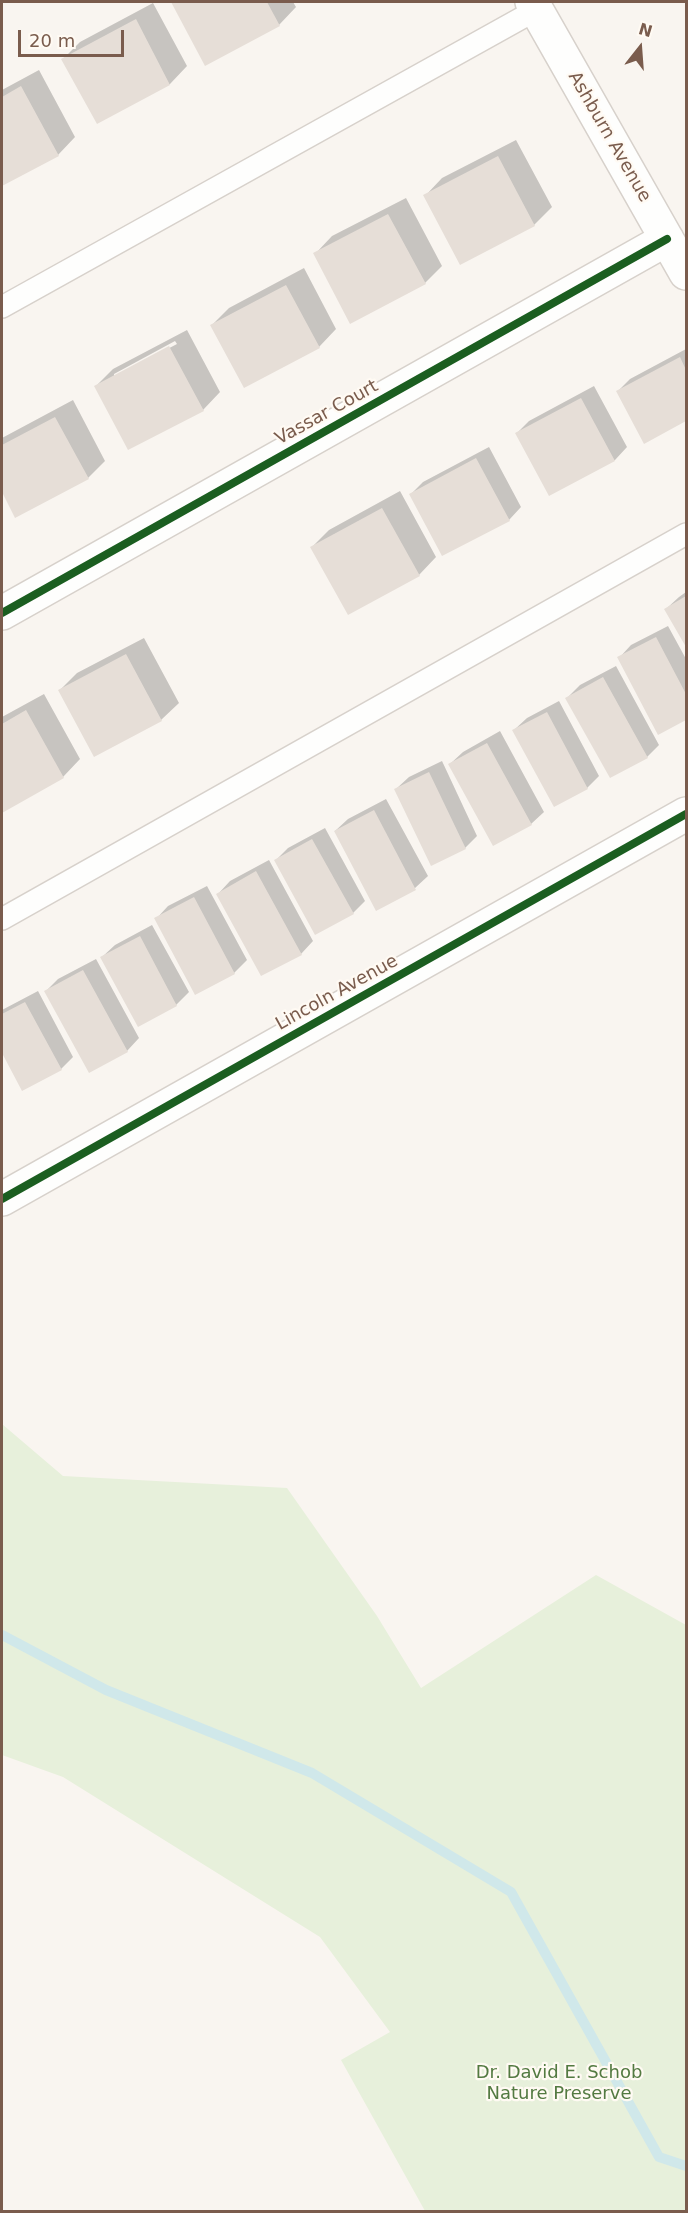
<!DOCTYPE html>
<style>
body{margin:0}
#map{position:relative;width:688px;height:2213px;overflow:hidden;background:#f9f5f0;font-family:"DejaVu Sans",sans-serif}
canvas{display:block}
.frame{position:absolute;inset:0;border:3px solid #7a5c4d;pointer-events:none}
.north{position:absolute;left:610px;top:18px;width:60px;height:60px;-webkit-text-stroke:4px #fffaf3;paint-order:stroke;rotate:17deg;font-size:16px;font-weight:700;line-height:24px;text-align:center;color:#7a5c4d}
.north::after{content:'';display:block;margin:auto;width:21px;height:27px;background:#7a5c4d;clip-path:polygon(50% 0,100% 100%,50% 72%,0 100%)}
.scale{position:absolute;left:18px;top:30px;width:106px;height:27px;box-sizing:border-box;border:3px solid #7a5c4d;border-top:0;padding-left:8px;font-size:18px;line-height:21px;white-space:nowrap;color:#7a5c4d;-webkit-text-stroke:4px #fffaf3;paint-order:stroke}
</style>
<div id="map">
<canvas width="688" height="2213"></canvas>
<div class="frame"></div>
<div class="north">N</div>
<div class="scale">20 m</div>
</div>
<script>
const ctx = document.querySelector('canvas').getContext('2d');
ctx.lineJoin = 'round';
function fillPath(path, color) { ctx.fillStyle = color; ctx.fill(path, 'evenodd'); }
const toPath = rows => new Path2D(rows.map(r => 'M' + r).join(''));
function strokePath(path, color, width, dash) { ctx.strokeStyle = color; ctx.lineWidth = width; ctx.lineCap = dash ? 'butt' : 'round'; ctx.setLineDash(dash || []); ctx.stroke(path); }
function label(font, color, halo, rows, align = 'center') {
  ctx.font = font + ' "DejaVu Sans",sans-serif'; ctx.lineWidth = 4.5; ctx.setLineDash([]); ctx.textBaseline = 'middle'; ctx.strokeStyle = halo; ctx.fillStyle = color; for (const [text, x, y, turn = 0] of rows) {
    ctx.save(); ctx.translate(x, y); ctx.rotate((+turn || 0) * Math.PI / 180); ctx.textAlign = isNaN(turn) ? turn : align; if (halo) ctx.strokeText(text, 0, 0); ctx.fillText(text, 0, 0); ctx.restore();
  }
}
fillPath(toPath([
 [2,1424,63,1476,287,1488,377,1616,421,1688,596,1575,686,1625,686,2211,425,2211,341,2060,390,2032,320,1937,63,1777,2,1755]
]), '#e7f0db');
fillPath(toPath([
 [172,2,293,2,296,7,279,25,206,64],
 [153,3,187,66,170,84,97,122,63,59,80,42],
 [39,70,75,137,58,155,2,185,2,90],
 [516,140,552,207,534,225,425,196,442,178],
 [406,198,442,266,425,283,315,254,332,236],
 [304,268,336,329,319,347,212,325,229,308],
 [187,330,220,392,203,410,95,387,113,369],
 [175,341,177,344,114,377,114,374],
 [686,349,686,420,645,442,618,391,630,379],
 [594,386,627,447,615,460,549,494,517,433,529,421],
 [73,400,105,461,88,478,16,516,2,489,2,438],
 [489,447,521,507,509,520,411,494,423,482],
 [400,491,436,557,419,575,312,547,329,530],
 [686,592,686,644,666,609,679,597],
 [668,626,686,659,686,718,659,733,619,658,631,645],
 [144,638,179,703,161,720,60,690,77,673],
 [616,666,659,745,647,757,567,698,580,685],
 [44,694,80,759,63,777,2,811,2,717],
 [559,701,599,776,587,788,514,730,527,718],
 [500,731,544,812,531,824,450,764,463,752],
 [442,761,477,836,465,848,396,789,409,777],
 [386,799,428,876,415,888,377,909,335,831,348,819],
 [325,828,365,901,353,913,276,860,288,848],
 [269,860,313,941,301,954,218,894,230,881],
 [207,886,247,960,234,973,156,919,168,906],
 [152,925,189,992,176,1005,138,1025,102,957,115,945],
 [96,959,139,1038,127,1051,46,991,58,979],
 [38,991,73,1057,61,1069,22,1089,2,1050,2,1010]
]), '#0003');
strokePath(toPath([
 [2,1635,106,1690,312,1773,511,1892,659,2157,686,2166]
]), '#d0e8ea', 10);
fillPath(toPath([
 [171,2,267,2,280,26,205,66],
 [136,19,170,85,97,124,61,59],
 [21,86,59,156,2,186,2,97],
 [498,156,535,226,460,265,423,195],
 [388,214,426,284,350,324,313,253],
 [286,285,320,348,244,388,210,325],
 [169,346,204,411,128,450,94,386],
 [680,357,686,370,686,421,644,444,616,391],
 [581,398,615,461,549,496,515,433],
 [55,417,89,479,15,518,2,492,2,445],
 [476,458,510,521,442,556,409,494],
 [382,508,420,576,348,615,310,547],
 [686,596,686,647,664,609],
 [656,637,686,694,686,720,658,735,617,657],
 [126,654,162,721,94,757,58,690],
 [603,677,648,758,610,778,565,698],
 [26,710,64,778,2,813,2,724],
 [547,712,588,789,554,807,512,730],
 [487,743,532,825,493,846,448,764],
 [429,772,466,849,431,866,394,789],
 [374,810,416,890,376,911,334,831],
 [312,839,354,914,315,935,274,860],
 [256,871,302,955,261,976,216,894],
 [194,897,235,974,195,995,154,918],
 [140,936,177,1006,138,1027,100,957],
 [83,970,128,1052,89,1073,44,991],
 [25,1002,62,1070,22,1091,2,1053,2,1014]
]), '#e6ded7');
const service = toPath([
 [2,307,536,10],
 [2,919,686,534]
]);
const minor = toPath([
 [532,2,686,273],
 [2,613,667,239]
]);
const tertiary = toPath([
 [2,1199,686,814]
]);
strokePath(service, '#d7d1cb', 24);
strokePath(minor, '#d7d1cb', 36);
strokePath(tertiary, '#d7d1cb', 36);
strokePath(service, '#fefefd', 21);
strokePath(minor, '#fefefd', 33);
strokePath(tertiary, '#fefefd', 33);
strokePath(toPath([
 [2,613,667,239],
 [2,1199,686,814]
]), '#1b5e20', 8);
label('18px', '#7a5c4d', '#fffaf3', [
 ["Ashburn Avenue",609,137,60],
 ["Vassar Court",327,413,-29],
 ["Lincoln Avenue",337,993,-29]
]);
label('18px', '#537a41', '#fffaf3', [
 ["Dr. David E. Schob",559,2073],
 ["Nature Preserve",559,2094]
]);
</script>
